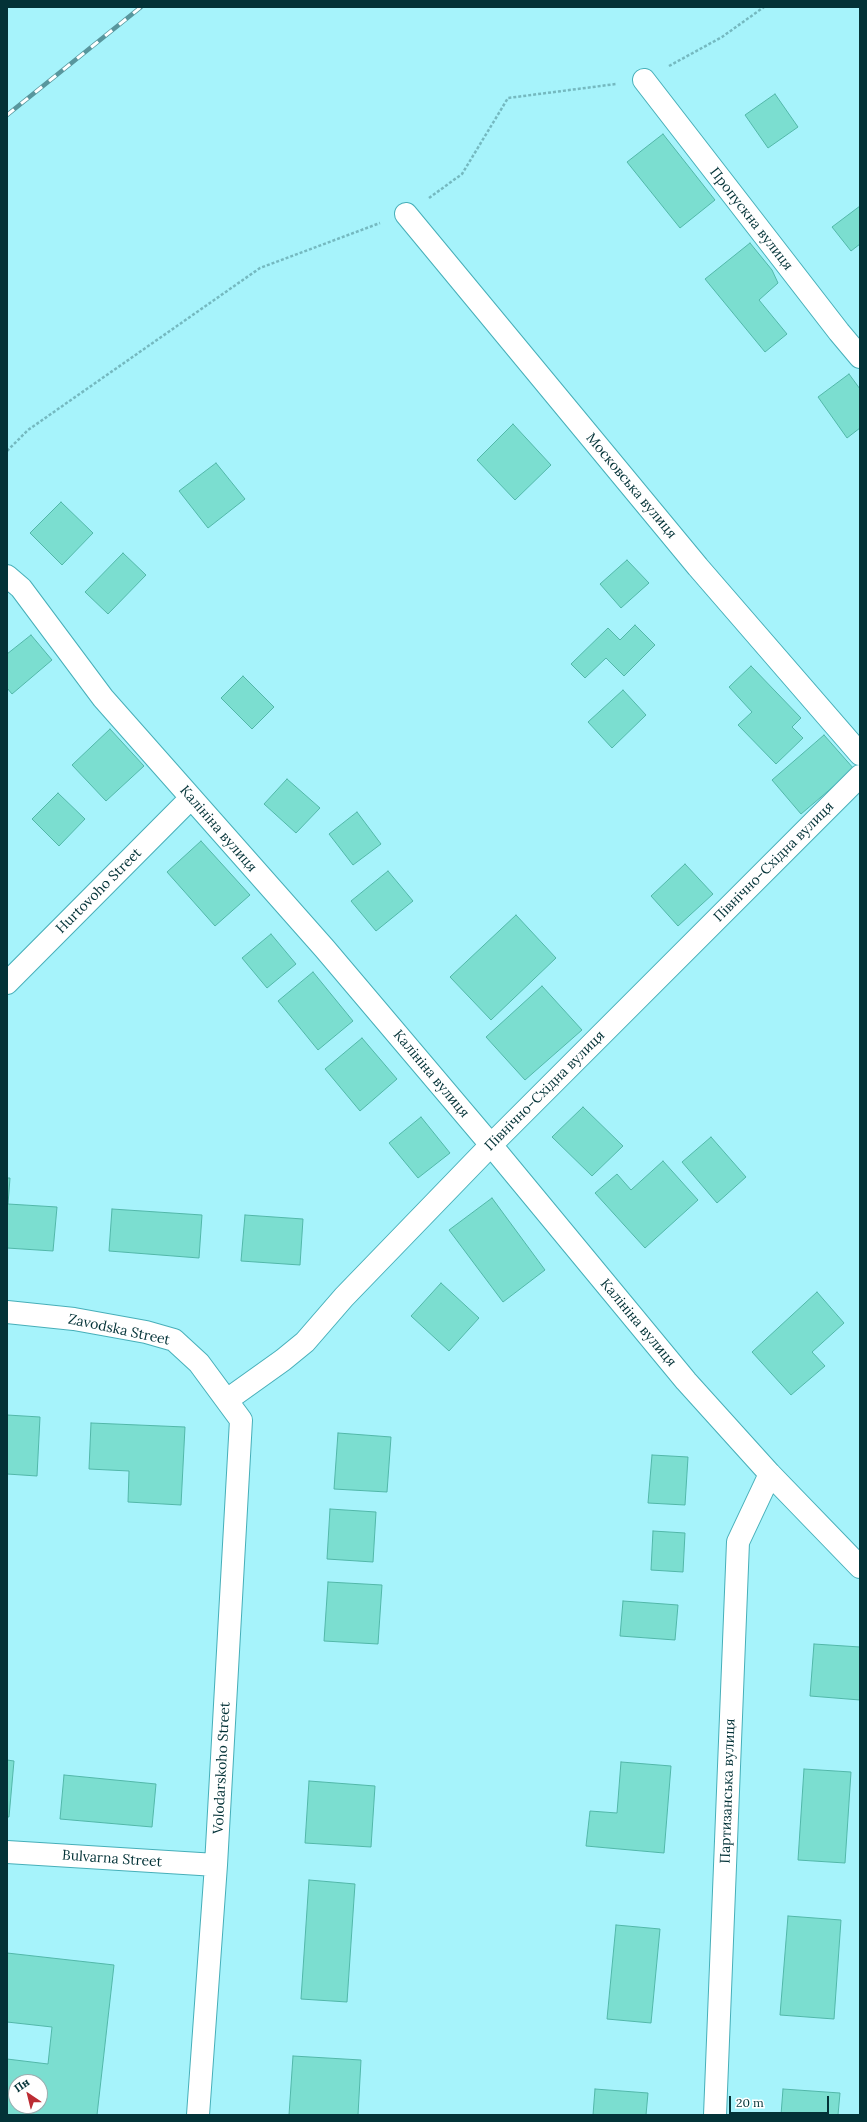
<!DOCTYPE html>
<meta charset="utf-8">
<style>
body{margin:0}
#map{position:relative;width:867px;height:2122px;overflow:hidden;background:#a6f3fb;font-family:Lora,serif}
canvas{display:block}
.frame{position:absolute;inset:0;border:8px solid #033237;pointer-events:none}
.north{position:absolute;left:8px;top:2074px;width:40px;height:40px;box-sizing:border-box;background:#fff;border:1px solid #9aadaf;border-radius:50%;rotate:325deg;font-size:11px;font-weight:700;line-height:16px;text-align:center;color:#033237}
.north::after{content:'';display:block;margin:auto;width:14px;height:18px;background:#bc2c33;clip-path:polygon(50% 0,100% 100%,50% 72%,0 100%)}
.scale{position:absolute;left:729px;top:2096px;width:100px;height:18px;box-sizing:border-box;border:2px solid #033237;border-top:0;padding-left:5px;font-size:12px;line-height:14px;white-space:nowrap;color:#033237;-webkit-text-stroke:3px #fff;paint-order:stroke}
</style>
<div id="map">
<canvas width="867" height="2122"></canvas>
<div class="frame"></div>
<div class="north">Пн</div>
<div class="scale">20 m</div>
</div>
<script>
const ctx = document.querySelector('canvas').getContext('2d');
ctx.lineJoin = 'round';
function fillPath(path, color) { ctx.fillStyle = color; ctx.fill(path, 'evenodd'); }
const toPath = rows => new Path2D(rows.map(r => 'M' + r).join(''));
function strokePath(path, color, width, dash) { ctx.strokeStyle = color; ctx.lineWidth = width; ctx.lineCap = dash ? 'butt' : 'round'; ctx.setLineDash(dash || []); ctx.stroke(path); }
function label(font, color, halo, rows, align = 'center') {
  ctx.font = font + ' Lora,serif'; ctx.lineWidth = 3; ctx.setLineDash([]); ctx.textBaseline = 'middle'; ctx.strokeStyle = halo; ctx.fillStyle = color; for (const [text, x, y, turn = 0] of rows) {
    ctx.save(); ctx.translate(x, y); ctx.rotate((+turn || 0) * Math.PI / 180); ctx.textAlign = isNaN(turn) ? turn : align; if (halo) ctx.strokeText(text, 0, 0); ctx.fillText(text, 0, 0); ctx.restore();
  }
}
const building = toPath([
 [775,94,798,127,768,148,745,115,775,94],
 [663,134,715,200,680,228,627,162,663,134],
 [860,206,860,244,851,251,832,227,860,206],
 [750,243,772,270,778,283,759,300,787,334,765,352,705,279,750,243],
 [849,374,860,389,860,428,847,438,818,397,849,374],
 [513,424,551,465,515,500,477,460,513,424],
 [216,463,245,499,208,528,179,491,216,463],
 [61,502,93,533,62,565,30,533,61,502],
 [123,553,146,575,108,614,85,592,123,553],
 [627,560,649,583,621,608,600,584,627,560],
 [635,625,655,645,624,676,606,658,585,678,571,664,608,628,620,640,635,625],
 [31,635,52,660,12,694,7,688,7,654,31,635],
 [751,666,801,718,792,727,803,738,776,764,738,725,752,712,729,687,751,666],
 [243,676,274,707,252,729,221,698,243,676],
 [623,690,646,715,612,748,588,722,623,690],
 [110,729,144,766,106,801,72,765,110,729],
 [824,735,854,769,801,814,772,780,824,735],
 [287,779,320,808,296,833,264,804,287,779],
 [58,793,85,819,59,846,32,819,58,793],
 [357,812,381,844,353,865,329,834,357,812],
 [201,841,250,895,215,926,167,872,201,841],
 [685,864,713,894,678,926,651,896,685,864],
 [388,871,413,901,376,931,351,901,388,871],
 [516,915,556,958,491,1020,450,977,516,915],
 [271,934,296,964,267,988,242,958,271,934],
 [313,972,353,1021,318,1050,278,1001,313,972],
 [542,986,582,1030,525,1080,486,1037,542,986],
 [362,1038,397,1079,360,1111,325,1069,362,1038],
 [583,1107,623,1146,592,1176,552,1137,583,1107],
 [421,1117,450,1153,418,1178,389,1143,421,1117],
 [711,1137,746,1177,717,1203,682,1162,711,1137],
 [663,1161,698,1200,645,1248,595,1193,617,1174,631,1190,663,1161],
 [7,1178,10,1178,8,1204,57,1207,53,1251,7,1248,7,1178],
 [492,1198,545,1270,503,1302,449,1230,492,1198],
 [112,1209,202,1215,199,1258,109,1251,112,1209],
 [245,1215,303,1219,300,1265,241,1261,245,1215],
 [441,1283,479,1318,449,1351,411,1316,441,1283],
 [817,1292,844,1323,812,1352,825,1366,791,1395,752,1352,817,1292],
 [7,1415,40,1417,37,1476,7,1474,7,1415],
 [91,1423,185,1427,181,1505,128,1502,129,1471,89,1469,91,1423],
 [338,1433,391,1437,387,1492,334,1489,338,1433],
 [652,1455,688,1457,685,1505,648,1503,652,1455],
 [330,1509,376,1512,373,1562,327,1559,330,1509],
 [653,1531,685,1533,683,1572,651,1570,653,1531],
 [328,1582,382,1585,378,1644,324,1641,328,1582],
 [623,1601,678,1605,675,1640,620,1636,623,1601],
 [814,1644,860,1647,860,1700,810,1696,814,1644],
 [7,1760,14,1761,9,1817,7,1817,7,1760],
 [621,1762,671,1766,664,1853,586,1846,590,1811,617,1813,621,1762],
 [804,1769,851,1772,845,1863,798,1860,804,1769],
 [64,1775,156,1784,152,1827,60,1819,64,1775],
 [309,1781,375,1786,371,1847,305,1843,309,1781],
 [309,1880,355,1884,347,2002,301,1999,309,1880],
 [788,1916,841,1920,834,2019,780,2015,788,1916],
 [616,1925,660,1929,651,2023,607,2019,616,1925],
 [7,1953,114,1965,97,2115,7,2115,7,2059,48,2064,52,2027,7,2022,7,1953],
 [16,2082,40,2082,40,2106,16,2106,16,2082],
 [293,2056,361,2060,358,2115,289,2115,293,2056],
 [595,2089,648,2093,646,2115,593,2115,595,2089],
 [783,2089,840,2093,838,2115,781,2115,783,2089]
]);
fillPath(building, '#7bded0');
strokePath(building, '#52b7a9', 1);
const minor = toPath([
 [644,80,839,332,860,357],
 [406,214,698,567,860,754],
 [7,576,21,588,103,698,325,949,491,1145,686,1381,770,1474,860,1567],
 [7,983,191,798],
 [7,1312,74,1319,146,1332,174,1340,199,1363,241,1420,216,1865,198,2115],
 [227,1400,283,1360,305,1342,344,1297,491,1145,860,776],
 [7,1852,216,1865],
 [715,2115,738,1542,770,1474]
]);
strokePath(minor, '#47afb9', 24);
strokePath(toPath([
 [669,66,722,37,764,7],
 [429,198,462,174,508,98,616,84],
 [7,451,28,430,260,268,380,223]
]), '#75b9c0', 2.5, [3, 2]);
strokePath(minor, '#fff', 22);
const rail = toPath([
 [7,115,141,7]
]);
strokePath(rail, '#58969d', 4.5);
strokePath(rail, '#fff', 3, [9]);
label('14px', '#033237', '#fff', [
 ["Пропускна вулиця",751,219,52],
 ["Московська вулиця",631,486,50],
 ["Калініна вулиця",218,829,49],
 ["Північно-Східна вулиця",774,862,-45],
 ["Hurtovoho Street",99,891,-45],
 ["Калініна вулиця",431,1074,50],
 ["Північно-Східна вулиця",545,1091,-45],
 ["Калініна вулиця",638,1323,50],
 ["Zavodska Street",119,1330,12],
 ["Volodarskoho Street",222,1768,-87],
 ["Партизанська вулиця",728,1791,-88],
 ["Bulvarna Street",112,1859,4]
]);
</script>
